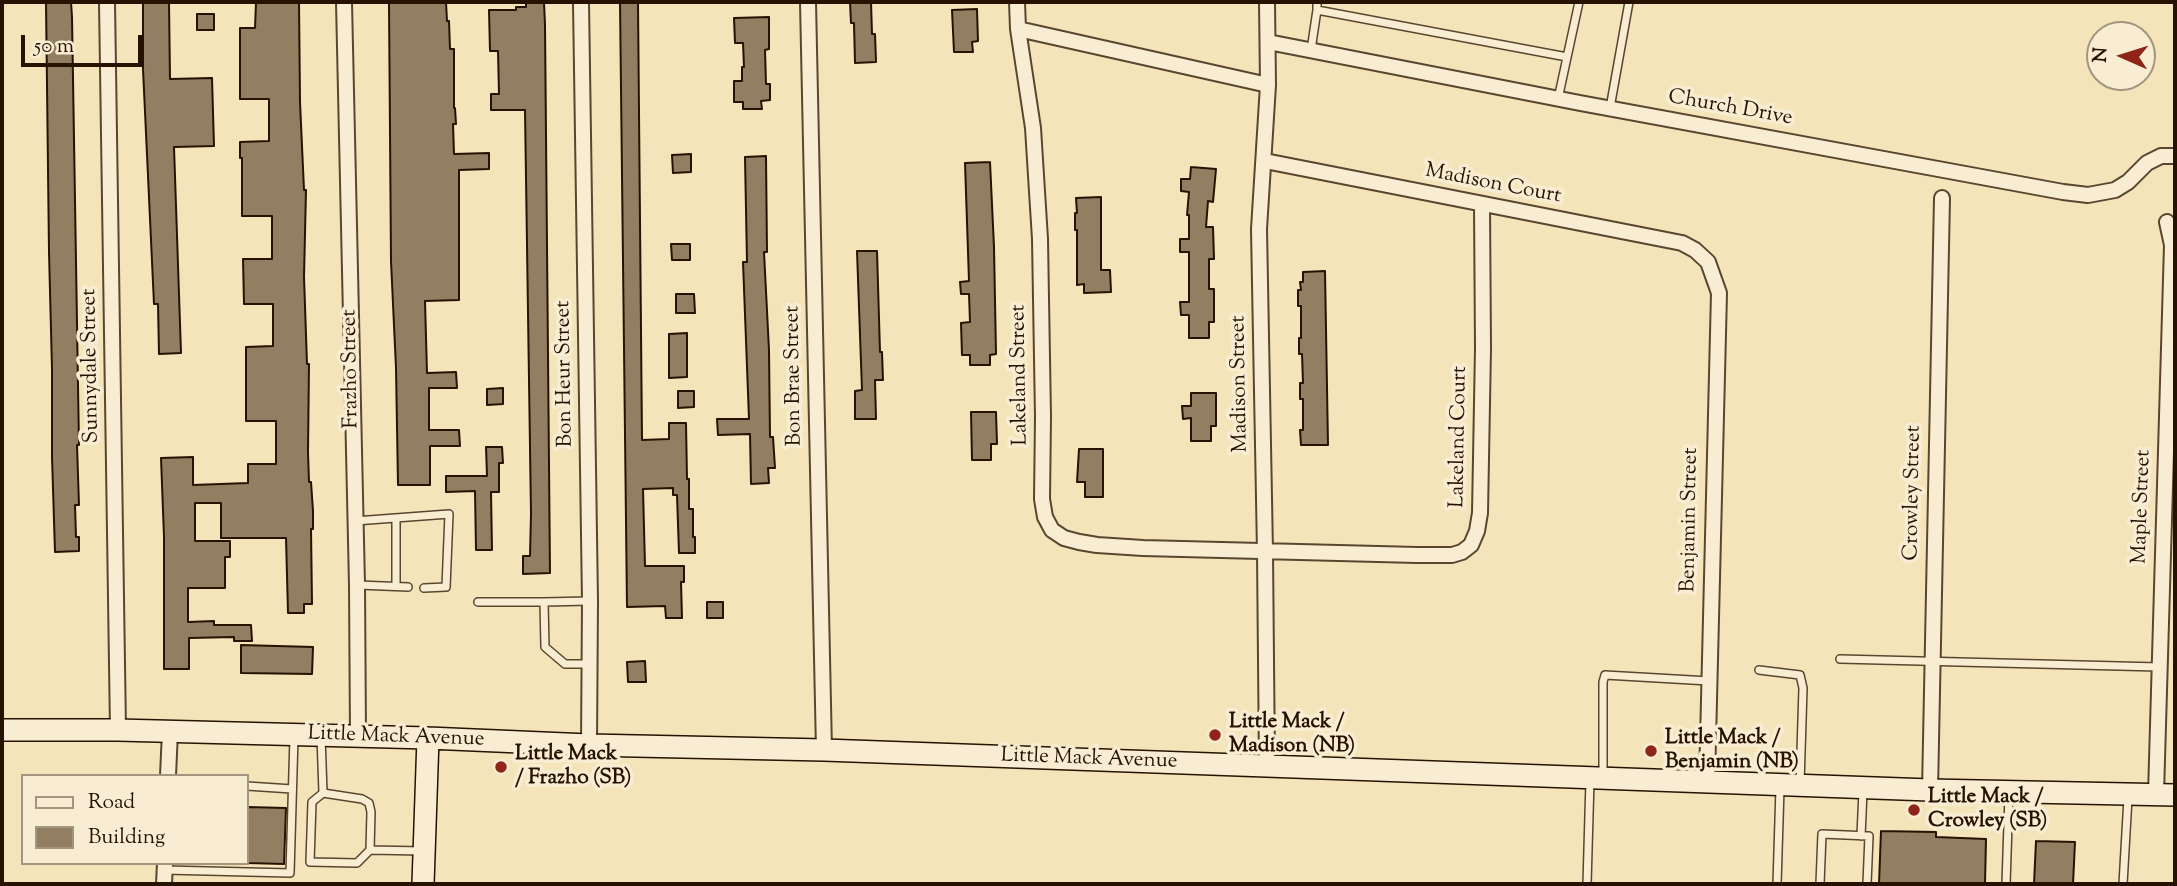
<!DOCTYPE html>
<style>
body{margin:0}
#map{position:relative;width:2177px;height:886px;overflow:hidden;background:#f4e4ba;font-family:"Sorts Mill Goudy",serif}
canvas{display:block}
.frame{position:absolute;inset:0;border:4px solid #271200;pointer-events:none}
.legend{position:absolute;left:21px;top:774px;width:228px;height:91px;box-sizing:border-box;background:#f8edd2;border:2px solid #a4957e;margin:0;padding:9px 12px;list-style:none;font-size:21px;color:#271200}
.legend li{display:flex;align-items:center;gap:14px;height:35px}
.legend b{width:35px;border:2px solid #a4957e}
.north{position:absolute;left:2086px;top:21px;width:70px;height:70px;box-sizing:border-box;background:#f8edd2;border:2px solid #a4957e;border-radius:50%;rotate:273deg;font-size:19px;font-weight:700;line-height:28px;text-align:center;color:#271200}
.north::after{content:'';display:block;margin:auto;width:24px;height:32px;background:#8f2418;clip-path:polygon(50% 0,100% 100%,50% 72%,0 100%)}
.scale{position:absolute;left:21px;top:35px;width:121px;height:32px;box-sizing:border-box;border:4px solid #271200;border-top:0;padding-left:9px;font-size:21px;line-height:24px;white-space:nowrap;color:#271200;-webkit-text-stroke:5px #f8edd2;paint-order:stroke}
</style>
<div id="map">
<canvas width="2177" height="886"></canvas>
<div class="frame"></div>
<ul class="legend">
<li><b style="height:9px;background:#f8edd2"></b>Road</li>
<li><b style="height:19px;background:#927f61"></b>Building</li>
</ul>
<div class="north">N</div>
<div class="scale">50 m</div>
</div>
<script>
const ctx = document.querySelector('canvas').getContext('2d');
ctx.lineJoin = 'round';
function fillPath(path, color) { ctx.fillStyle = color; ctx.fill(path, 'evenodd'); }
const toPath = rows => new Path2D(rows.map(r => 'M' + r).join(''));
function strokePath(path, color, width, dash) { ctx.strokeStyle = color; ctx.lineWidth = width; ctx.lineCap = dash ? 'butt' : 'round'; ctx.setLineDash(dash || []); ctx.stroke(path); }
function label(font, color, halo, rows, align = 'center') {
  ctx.font = font + ' "Sorts Mill Goudy",serif'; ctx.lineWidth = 7; ctx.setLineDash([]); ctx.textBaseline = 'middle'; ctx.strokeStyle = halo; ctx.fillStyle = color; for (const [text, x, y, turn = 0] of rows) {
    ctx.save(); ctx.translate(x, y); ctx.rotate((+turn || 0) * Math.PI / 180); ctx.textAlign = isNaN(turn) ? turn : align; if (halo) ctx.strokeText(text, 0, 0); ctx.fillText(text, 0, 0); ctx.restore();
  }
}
const building = toPath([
 [46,2,71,2,72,17,79,445,77,445,79,505,75,505,76,537,79,537,79,551,55,552,52,457,52,369,49,252,46,2],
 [143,2,169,2,170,79,212,78,214,146,174,147,181,353,159,354,158,304,154,304,143,69,143,2],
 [256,2,299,2,300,102,304,190,306,190,304,277,307,364,309,364,308,452,309,482,311,482,313,511,313,529,311,529,312,604,304,604,304,613,288,613,286,538,221,538,221,503,195,503,195,541,230,541,230,557,225,557,225,588,188,588,188,622,214,621,214,625,251,625,252,641,234,641,234,637,189,638,189,669,164,669,164,537,161,458,193,457,193,485,248,483,248,464,276,464,276,421,246,421,246,347,273,346,273,304,244,304,243,259,272,259,272,216,242,216,242,158,240,158,240,142,269,141,269,99,240,99,240,28,255,28,256,2],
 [389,2,446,2,447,21,449,21,450,49,454,49,454,108,455,108,456,124,453,124,454,154,489,153,489,169,459,170,459,300,425,301,427,373,456,372,457,388,429,388,429,430,459,430,460,446,430,446,430,485,398,485,396,368,391,261,389,2],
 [526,2,544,2,545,25,550,573,523,574,523,556,530,556,531,514,525,110,491,110,491,94,499,94,498,51,490,51,489,10,516,10,516,7,526,7,526,2],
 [620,2,638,2,642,440,669,439,669,423,686,423,687,479,689,479,689,509,693,509,693,537,695,537,695,553,679,553,677,495,673,495,673,488,643,489,645,566,684,566,684,582,681,582,682,618,666,618,665,606,627,607,620,2],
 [850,2,871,2,872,34,875,34,876,62,855,63,854,23,851,23,850,2],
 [977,9,978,41,972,42,973,52,954,52,952,10,977,9],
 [197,14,214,14,214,30,197,30,197,14],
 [769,17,769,49,765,50,766,84,770,84,770,100,761,101,762,109,743,109,743,102,734,102,734,81,742,81,742,67,744,67,743,43,735,43,734,18,769,17],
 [691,154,691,172,673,173,672,155,691,154],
 [766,156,767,252,764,252,769,350,770,437,773,437,775,468,768,468,769,483,751,484,750,434,718,435,717,419,749,419,743,262,747,262,745,157,766,156],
 [990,162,994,247,996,354,990,355,990,365,970,365,970,355,962,355,961,323,970,322,969,294,961,294,960,282,969,281,965,163,990,162],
 [1191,167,1216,169,1213,202,1208,201,1206,227,1213,227,1214,259,1209,259,1209,289,1214,289,1214,322,1209,322,1209,338,1189,338,1189,315,1181,315,1180,302,1189,302,1189,252,1180,252,1180,239,1189,239,1189,215,1187,215,1189,192,1181,191,1181,179,1190,179,1191,167],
 [1101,197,1101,270,1110,270,1111,292,1084,293,1084,284,1077,285,1077,230,1075,230,1075,213,1077,213,1076,198,1101,197],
 [671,244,690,244,690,260,672,260,671,244],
 [857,251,877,251,880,352,882,352,883,380,875,380,876,419,855,419,855,391,862,390,857,251],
 [1325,271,1328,445,1301,445,1300,430,1303,430,1303,399,1300,399,1300,383,1303,383,1302,354,1299,354,1299,338,1301,338,1301,306,1298,306,1298,290,1301,290,1300,282,1303,282,1303,272,1325,271],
 [676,294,694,294,695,313,676,313,676,294],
 [687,333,687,377,669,378,669,334,687,333],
 [503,388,503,404,487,405,487,389,503,388],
 [678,391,694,391,694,407,678,408,678,391],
 [1191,393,1216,393,1216,426,1211,426,1211,441,1191,441,1191,418,1183,419,1182,406,1191,406,1191,393],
 [971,412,996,412,997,444,991,444,991,460,972,460,971,412],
 [486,447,502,447,503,463,499,463,499,492,491,492,492,550,476,550,475,491,446,492,446,476,487,476,486,447],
 [1079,449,1103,449,1103,497,1085,497,1085,482,1077,482,1079,449],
 [707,602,723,602,723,618,707,618,707,602],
 [241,645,313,647,312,674,241,673,241,645],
 [645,661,646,682,628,682,627,662,645,661],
 [247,807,286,808,284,864,247,863,247,807],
 [1881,831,1936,832,1936,837,1986,839,1985,884,1879,884,1881,831],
 [2036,841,2075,842,2073,884,2034,884,2036,841]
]);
fillPath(building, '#927f61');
strokePath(building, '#271200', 2);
const lane = toPath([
 [1317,2,1317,10,1567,57],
 [1311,50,1317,10],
 [1558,99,1579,2],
 [1610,108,1629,2],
 [396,519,396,586],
 [355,521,449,514,446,587,424,588],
 [358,585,408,587],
 [589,601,544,602,545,647,565,664,591,664],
 [478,602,544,602],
 [1840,659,2159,667],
 [1759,670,1800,675,1803,688,1800,784],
 [321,736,323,793,362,799,369,803,371,812,370,850,423,851],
 [1603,777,1603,682,1605,675,1709,681],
 [247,786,292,789],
 [323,793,312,802,310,862,357,863,370,850],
 [1861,836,1863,791],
 [165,870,290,873,294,737],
 [1587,884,1590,780],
 [1777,884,1780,788],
 [1820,884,1822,834,1869,836,1867,884],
 [2006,884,2009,795],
 [2123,884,2128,798]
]);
const street = toPath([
 [107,2,118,730],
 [344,2,357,585,358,736],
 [581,2,590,601,589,745],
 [808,2,824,750],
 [1017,2,1018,29,1033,128,1040,239,1043,417,1042,499,1045,517,1052,530,1064,538,1079,542,1097,545,1143,548,1417,555,1452,555,1462,552,1471,545,1477,531,1480,513,1483,348,1482,205],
 [1267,2,1268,85,1259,229,1265,552,1267,767],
 [1018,29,1268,85],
 [1268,42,1580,103,2063,192,2088,195,2115,190,2128,182,2147,163,2161,156,2175,156],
 [1265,161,1682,243,1695,250,1708,262,1719,293,1707,781],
 [168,776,170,731],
 [1930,790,1942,198],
 [2156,794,2172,245,2167,222],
 [164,884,165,863]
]);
const secondary = toPath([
 [2,730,118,730,428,738,589,745,824,750,1930,790,2175,795],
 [423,884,428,738]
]);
strokePath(lane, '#5a462e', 10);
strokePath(street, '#5a462e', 18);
strokePath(secondary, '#271200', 24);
strokePath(lane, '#f8edd2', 7);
strokePath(street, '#f8edd2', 14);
strokePath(secondary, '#f8edd2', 21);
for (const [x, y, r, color] of [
 [1215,735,7,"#8f2418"],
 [1651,751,7,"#8f2418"],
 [501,767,7,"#8f2418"],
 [1914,810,7,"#8f2418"]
]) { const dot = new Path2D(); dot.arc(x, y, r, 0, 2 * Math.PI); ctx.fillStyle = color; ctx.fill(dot); strokePath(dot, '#f8edd2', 2.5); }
label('21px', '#271200', '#f8edd2', [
 ["Church Drive",1730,109,10],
 ["Madison Court",1493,185,11],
 ["Sunnydale Street",92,366,-91],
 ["Frazho Street",352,369,-91],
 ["Bon Heur Street",566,374,-91],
 ["Lakeland Street",1021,375,-91],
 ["Bon Brae Street",795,376,-91],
 ["Madison Street",1241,384,-91],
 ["Lakeland Court",1460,437,-89],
 ["Crowley Street",1914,493,-89],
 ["Maple Street",2143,507,-88],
 ["Benjamin Street",1691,520,-89],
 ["Little Mack Avenue",396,738,2],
 ["Little Mack Avenue",1089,760,2]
]);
label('bold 21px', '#271200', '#f8edd2', [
 ["Little Mack /",1229,723],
 ["Madison (NB)",1229,747],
 ["Little Mack /",1665,739],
 ["Benjamin (NB)",1665,763],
 ["Little Mack",515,755],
 ["/ Frazho (SB)",515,779],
 ["Little Mack /",1928,798],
 ["Crowley (SB)",1928,822]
], 'left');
</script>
